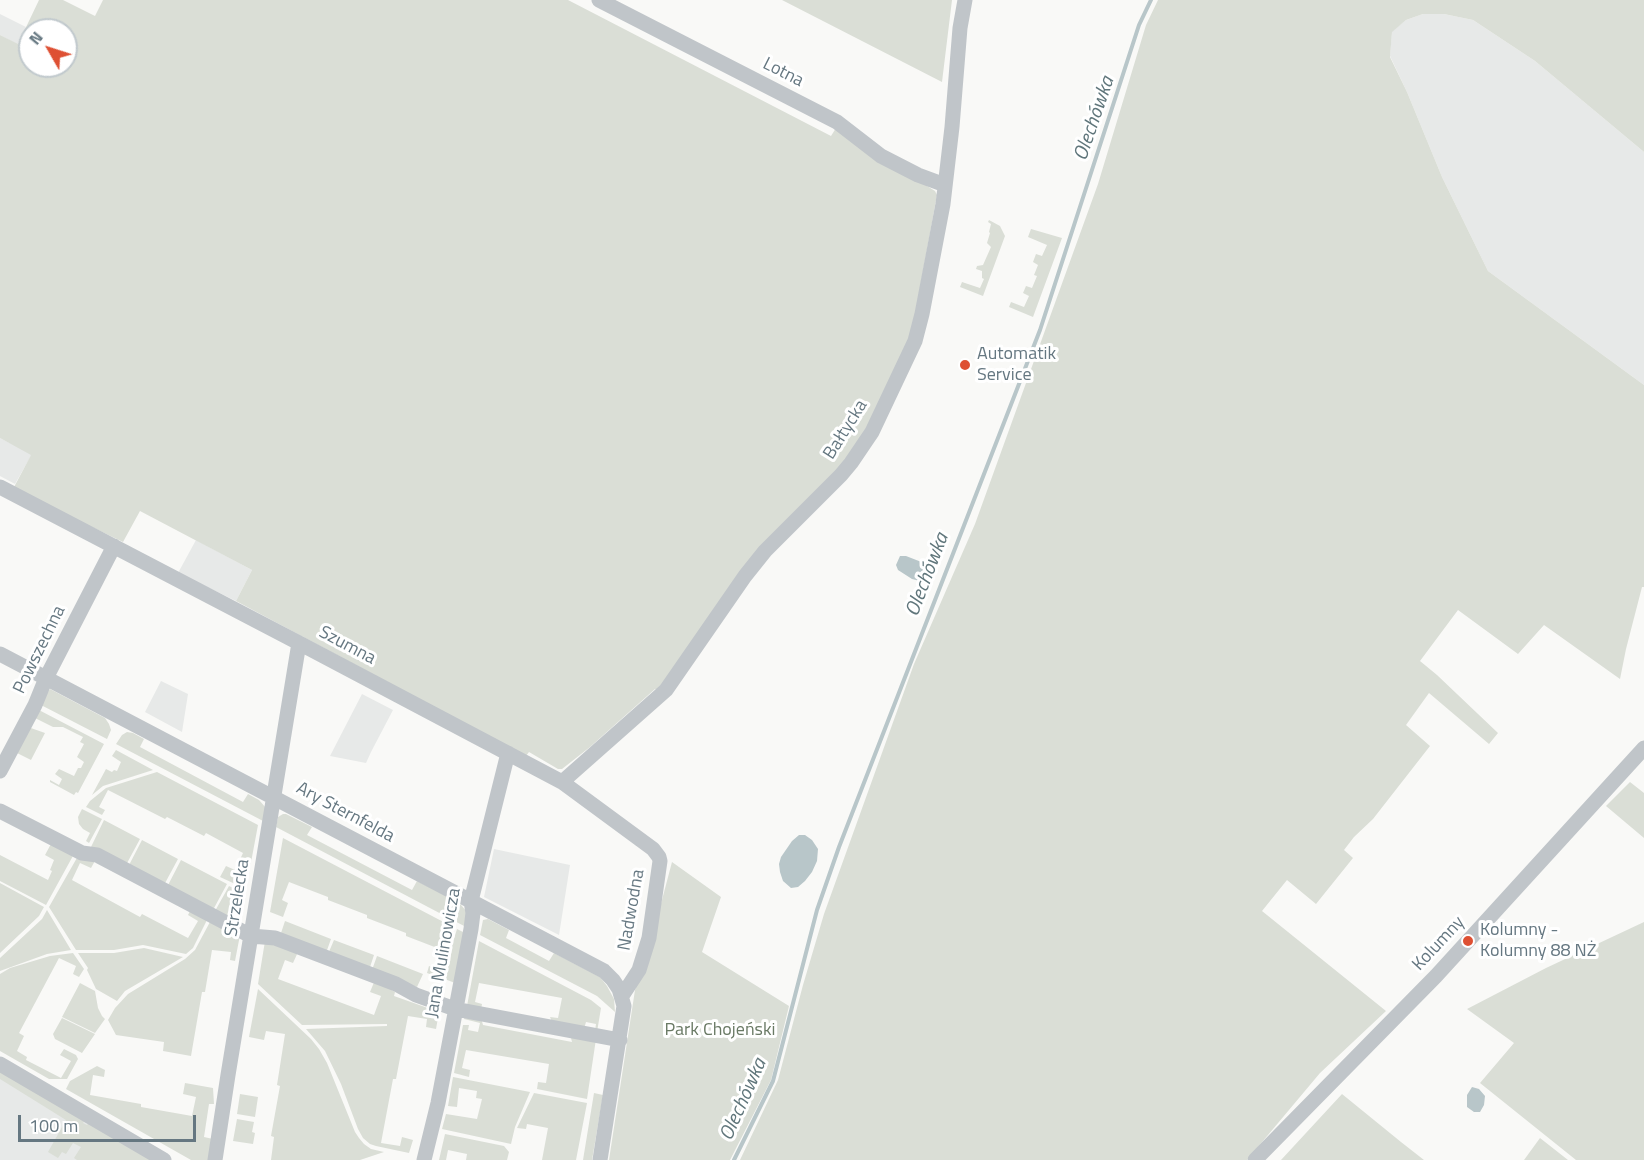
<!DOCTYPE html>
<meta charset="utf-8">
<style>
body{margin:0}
#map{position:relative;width:1644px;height:1160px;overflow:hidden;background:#f9f9f7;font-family:"Titillium Web",sans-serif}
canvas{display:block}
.north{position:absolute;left:18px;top:18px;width:60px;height:60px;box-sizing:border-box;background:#fff;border:2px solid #c1c9cd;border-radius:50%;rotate:309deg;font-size:16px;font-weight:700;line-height:24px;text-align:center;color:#657781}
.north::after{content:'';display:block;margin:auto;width:21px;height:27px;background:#de5033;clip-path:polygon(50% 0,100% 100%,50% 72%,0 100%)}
.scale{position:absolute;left:18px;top:1115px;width:178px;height:27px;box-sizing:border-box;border:3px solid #657781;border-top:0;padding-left:8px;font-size:18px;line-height:21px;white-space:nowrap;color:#657781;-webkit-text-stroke:4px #fff;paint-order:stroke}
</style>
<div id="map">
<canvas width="1644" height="1160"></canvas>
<div class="north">N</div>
<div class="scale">100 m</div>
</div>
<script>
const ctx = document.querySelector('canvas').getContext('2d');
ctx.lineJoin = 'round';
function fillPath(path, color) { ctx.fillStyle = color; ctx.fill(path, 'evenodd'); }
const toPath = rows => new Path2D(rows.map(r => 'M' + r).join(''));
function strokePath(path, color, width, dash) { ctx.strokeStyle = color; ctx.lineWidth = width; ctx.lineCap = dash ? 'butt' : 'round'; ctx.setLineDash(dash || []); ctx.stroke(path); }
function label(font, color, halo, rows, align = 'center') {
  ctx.font = font + ' "Titillium Web",sans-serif'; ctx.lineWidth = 6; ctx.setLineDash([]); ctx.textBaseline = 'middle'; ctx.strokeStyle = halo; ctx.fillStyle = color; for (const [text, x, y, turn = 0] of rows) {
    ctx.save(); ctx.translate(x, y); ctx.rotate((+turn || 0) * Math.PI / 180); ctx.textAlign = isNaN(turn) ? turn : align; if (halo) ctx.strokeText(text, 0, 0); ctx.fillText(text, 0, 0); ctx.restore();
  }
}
fillPath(toPath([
 [0,14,26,27,18,45,0,35],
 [1423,14,1444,14,1473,20,1535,61,1644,152,1644,385,1488,271,1442,177,1407,92,1390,56,1392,31,1406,20],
 [0,438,32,454,15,484,0,476],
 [196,540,252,570,236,601,178,573],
 [161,681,188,694,182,732,145,712],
 [362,694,393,710,371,752,366,763,330,756],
 [494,849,570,865,559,935,484,897],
 [0,1071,154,1160,0,1160]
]), '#e7e9e8');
fillPath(toPath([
 [39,0,63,0,95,16,103,0,568,0,831,136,836,128,935,191,937,195,912,331,864,436,659,690,655,689,590,747,562,769,558,769,529,752,526,756,236,601,252,570,140,511,123,542,13,489,31,455,0,438,0,35,18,44],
 [30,30,66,30,66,66,30,66],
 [783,0,952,0,942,82,782,0],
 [1158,0,1644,0,1644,152,1535,61,1473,20,1444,14,1423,14,1406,20,1392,32,1390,57,1407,92,1442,177,1488,271,1644,385,1644,587,1642,587,1626,649,1620,679,1544,625,1518,654,1458,610,1420,661,1437,675,1498,733,1489,744,1429,693,1406,725,1430,746,1373,819,1354,837,1344,850,1353,858,1316,904,1287,880,1262,911,1386,1011,1320,1073,1247,1160,740,1160,778,1080,803,985,824,914,914,664,975,524,1098,184,1146,25],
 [989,220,1000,226,1005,236,983,296,960,287,962,282,980,288,984,279,982,278,982,271,976,269,977,266,983,265,991,247,987,243,990,233,989,232,991,224,988,222],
 [1031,229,1062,238,1033,317,1009,307,1011,302,1024,307,1029,296,1023,293,1026,286,1032,288,1037,276,1034,275,1038,265,1033,262,1036,254,1042,256,1047,245,1028,237],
 [50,689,105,718,109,724,111,730,107,739,39,704],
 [37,709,104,744,78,793,76,792,74,795,50,782,50,780,59,785,62,779,55,774,59,769,74,776,78,768,81,768,84,762,77,757,84,744,80,742,83,737,63,727,53,727,33,717],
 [28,727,45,733,31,760,15,752],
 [127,732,133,733,144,739,140,747,243,802,248,794,259,800,266,808,265,822,116,744,122,735],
 [116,750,153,770,103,786,92,795,106,769,112,772,114,770,117,771,121,762,112,756],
 [157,772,258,825,249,873,233,883,220,877,226,866,235,870,243,853,206,833,204,836,167,817,165,819,108,790,99,807,105,810,102,815,86,807,90,801,106,788],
 [1630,782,1644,793,1644,838,1606,806],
 [82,809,102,819,89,843,86,841,90,833,83,829,79,824,78,817],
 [283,814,286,814,312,827,307,835,412,890,417,881,454,900,461,905,467,912,466,927,276,827,278,817],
 [104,820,140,839,126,865,91,847],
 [283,838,455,928,440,978,427,973,429,966,439,969,445,951,406,936,406,933,367,918,367,915,328,900,328,897,289,882,282,900,288,903,283,917,270,912],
 [142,840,178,859,164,885,128,867],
 [52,842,74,854,46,905,0,881,0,855,48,880,52,871,50,870,54,860,45,855],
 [78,856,96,859,91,868,80,863,72,880,140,917,142,914,188,938,198,921,188,915,191,909,208,918,193,948,186,954,143,945,114,950,76,950,49,907],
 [181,860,227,884,213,910,167,887],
 [672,862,721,897,702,952,789,1006,771,1080,730,1160,609,1160,635,990,658,915],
 [0,883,44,907,39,916,0,953],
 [229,886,245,894,245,901,237,900,235,913,230,912,229,918,215,911],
 [47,910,71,950,47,954,0,971,0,958,42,919],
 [488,919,509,930,506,938,549,961,554,953,600,977,607,986,614,999,615,1012,597,996,480,935,483,920],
 [211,920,240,935,235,961,230,960,231,952,212,950,205,992,202,992,191,1056,163,1051,164,1042,116,1035,108,1020,115,1008,128,994,185,959,195,950],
 [285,921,331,939,326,953,280,936],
 [1644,922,1644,1160,1576,1160,1480,1083,1514,1043,1467,1009,1546,968],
 [457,929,465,933,455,983,442,978],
 [334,940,374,955,369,970,328,954],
 [265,941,298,952,293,963,285,960,278,979,374,1015,381,996,370,992,375,980,395,992,394,996,439,1012,436,1029,426,1027,427,1019,408,1016,396,1079,393,1079,381,1143,400,1146,402,1137,413,1140,409,1153,376,1146,370,1144,363,1138,358,1129,341,1084,325,1051,306,1029,387,1026,387,1024,302,1025,258,984],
 [479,941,591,1000,601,1008,597,1032,595,1031,596,1024,586,1022,584,1029,553,1024,550,1017,558,1018,562,998,479,983,475,1002,482,1004,481,1010,467,1006],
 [144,948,183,957,125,991,117,1001,96,989,87,970,88,968,78,953,114,953],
 [73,953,84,969,79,977,73,974,76,966,59,958,19,1033,24,1036,17,1051,27,1057,26,1060,61,1078,71,1061,60,1055,64,1049,76,1055,78,1059,67,1079,49,1079,0,1051,0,974,10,968,50,956],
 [377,956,423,974,417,987,372,970],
 [80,983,95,991,98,1008,102,1016,105,1019,95,1033,62,1017],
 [258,989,311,1039,319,1049,327,1063,355,1132,359,1138,364,1144,371,1149,384,1152,360,1160,271,1160,274,1137,271,1136,280,1086,277,1085,285,1034,266,1031,264,1040,249,1037],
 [465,1015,481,1018,483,1025,572,1042,570,1034,596,1039,587,1099,537,1089,538,1082,546,1083,549,1064,466,1050,462,1068,470,1070,469,1077,454,1073,463,1025,469,1025,468,1030,478,1032,480,1023,464,1019],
 [62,1018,95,1034,82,1053,55,1039,53,1034],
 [97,1066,105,1070,104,1077,93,1075,90,1095,141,1104,141,1107,192,1116,196,1097,183,1094,185,1083,213,1088,214,1104,209,1104,204,1137,213,1139,210,1160,191,1160,66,1089,70,1081],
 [0,1070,85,1120,83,1123,87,1125,90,1121,157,1160,77,1160,74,1158,81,1147,73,1143,66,1154,62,1152,58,1158,48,1152,66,1120,0,1079],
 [453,1077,530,1092,515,1127,511,1144,442,1129,446,1114,477,1119,482,1099,476,1098,477,1091,459,1088,457,1107,448,1106],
 [534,1093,587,1103,576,1160,542,1160,548,1128,527,1124,526,1129,517,1128],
 [594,1093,603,1095,592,1160,583,1160],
 [240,1094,258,1097,255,1117,237,1114],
 [1342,1094,1401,1142,1424,1160,1281,1160],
 [237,1119,254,1122,252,1132,255,1133,253,1144,233,1141],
 [445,1134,504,1146,509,1152,507,1160,466,1160,467,1154,448,1150,446,1160,439,1160],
 [1540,1138,1568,1160,1524,1160]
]), '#daded6');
fillPath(toPath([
 [900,556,906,556,924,563,927,567,926,571,920,581,912,579,898,570,896,565],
 [799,835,805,835,812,840,818,849,817,861,812,872,805,881,798,887,791,888,783,881,780,872,779,864,781,857,792,841],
 [1472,1087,1479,1089,1485,1096,1484,1105,1480,1112,1474,1112,1467,1107,1467,1095]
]), '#b8c6c9');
strokePath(toPath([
 [734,1160,773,1081,817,910,839,847,1040,330,1139,25,1151,0]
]), '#b8c6c9', 4);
strokePath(toPath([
 [599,0,837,122,881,156,918,175,945,185],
 [0,487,299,643,562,782,653,849,659,857,660,861,649,938,639,970,622,996],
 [0,654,604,971,613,980,619,989,624,1006,600,1160],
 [0,771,35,705,46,678,114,546],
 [562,782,666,690,745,576,765,551,841,475,851,463,872,432,915,341,922,314,943,204,952,127,960,28,965,0],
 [0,811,82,853,97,855,251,936,275,938,396,984,416,995,455,1009,620,1040],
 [0,1064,164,1160],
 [215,1160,228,1075,299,643],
 [424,1160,438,1103,471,929,473,913,471,901,508,753],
 [1255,1160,1436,976,1644,748]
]), '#c0c5c9', 15);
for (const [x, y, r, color] of [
 [965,365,6,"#de5033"],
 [1468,941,6,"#de5033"]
]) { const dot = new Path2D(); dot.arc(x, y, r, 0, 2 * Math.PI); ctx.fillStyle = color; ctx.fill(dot); strokePath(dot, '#fff', 2); }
label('18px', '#657781', '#fff', [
 ["Lotna",783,73,27],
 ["Bałtycka",846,430,-58],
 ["Szumna",347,646,28],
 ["Powszechna",40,650,-64],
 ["Ary Sternfelda",345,813,28],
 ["Strzelecka",238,898,-81],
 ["Nadwodna",632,910,-80],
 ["Kolumny",1439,944,-47],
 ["Jana Mulinowicza",444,953,-80]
]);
label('18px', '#657781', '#fff', [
 ["Automatik",977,355],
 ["Service",977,376],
 ["Kolumny -",1480,931],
 ["Kolumny 88 NŻ",1480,952]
], 'left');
label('18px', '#697964', '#fff', [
 ["Park Chojeński",720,1031]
]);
label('italic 20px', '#60767b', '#fff', [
 ["Olechówka",1095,119,-71],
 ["Olechówka",928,575,-69],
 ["Olechówka",744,1100,-66]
]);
</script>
